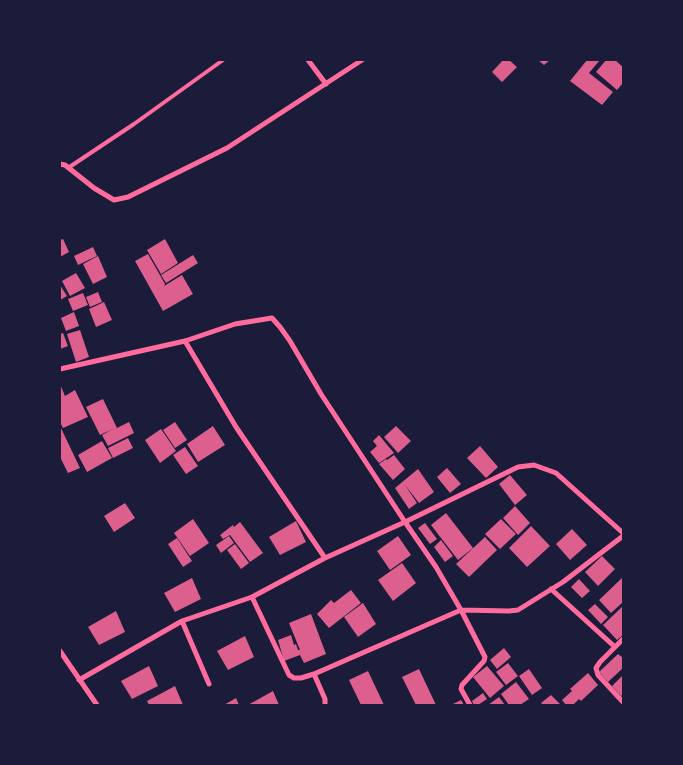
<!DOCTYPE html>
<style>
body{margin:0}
#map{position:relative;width:683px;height:765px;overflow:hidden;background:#1b1b3a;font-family:Rubik,sans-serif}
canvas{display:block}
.frame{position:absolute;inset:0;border:61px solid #1b1b3a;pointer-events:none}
</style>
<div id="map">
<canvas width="683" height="765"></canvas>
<div class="frame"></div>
</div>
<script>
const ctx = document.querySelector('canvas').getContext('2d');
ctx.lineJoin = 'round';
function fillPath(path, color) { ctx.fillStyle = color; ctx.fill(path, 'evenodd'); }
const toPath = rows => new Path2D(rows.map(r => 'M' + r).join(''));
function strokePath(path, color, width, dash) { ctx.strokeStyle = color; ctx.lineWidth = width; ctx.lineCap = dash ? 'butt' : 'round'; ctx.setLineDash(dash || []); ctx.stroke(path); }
fillPath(toPath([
 [503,60,509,60,517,67,502,82,492,72],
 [538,60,550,60,544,65],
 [587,60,600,60,589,73,613,92,602,105,570,81],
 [606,60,615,60,623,67,623,83,617,90,596,72],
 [63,239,69,252,60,257,60,240],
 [165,239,178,263,161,274,147,250],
 [93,247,97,256,78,265,74,256],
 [148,254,165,284,164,286,182,275,193,294,163,311,135,261],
 [193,255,198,263,166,283,161,275],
 [98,256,107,277,93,284,83,264],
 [76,273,85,288,70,296,62,281],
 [60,285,67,296,60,300],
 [98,292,102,302,90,307,86,297],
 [83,293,88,305,73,311,68,299],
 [104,302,112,320,96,327,89,309],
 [74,312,79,326,66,331,61,318],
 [80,330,89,357,76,362,67,334],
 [63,333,68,346,60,349,60,334],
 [60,384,65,396,75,390,88,417,63,428,60,422],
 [103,399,117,428,129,422,134,433,108,446,102,435,113,429,100,435,86,407],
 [175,422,187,440,175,448,163,430],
 [60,426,80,468,68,473,60,457],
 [213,426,225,445,198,462,187,444],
 [396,426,411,441,398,453,384,437],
 [161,429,176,451,160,463,145,440],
 [379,435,394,453,379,463,370,452,377,446,373,441],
 [128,438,133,448,113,458,108,448],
 [102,441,112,458,87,472,78,455],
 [480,446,498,467,486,478,467,458],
 [185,447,198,466,186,474,173,455],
 [394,455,405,469,393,480,379,464,386,459,387,460],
 [447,468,461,484,450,493,437,477],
 [418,469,434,492,419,503,405,485,417,503,409,509,395,488],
 [510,475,527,495,515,505,499,484],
 [125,503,135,518,114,532,104,516],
 [515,506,530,523,518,535,503,518],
 [446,513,473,548,458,560,431,525],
 [193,519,209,543,190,556,174,533],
 [501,519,516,534,500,549,485,534],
 [296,521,306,542,280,555,269,537],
 [240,522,263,553,250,562,230,535,223,539,220,535,233,525,234,527],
 [425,523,437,539,430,544,418,528],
 [531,526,550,546,527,567,509,548],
 [572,529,587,545,570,560,556,544],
 [229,536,234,543,221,553,216,545],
 [398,536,411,555,390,570,377,551],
 [485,537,497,550,469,577,456,564],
 [177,538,192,561,183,567,168,544],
 [441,540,453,556,445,562,434,547],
 [235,544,249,563,241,569,227,550],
 [602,556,615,569,598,586,585,572],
 [402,563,416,583,393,601,378,580],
 [192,578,201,599,175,612,164,593],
 [622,578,623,602,611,613,599,600],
 [579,579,590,591,582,598,571,587],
 [351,590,361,603,329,628,317,614,331,600,334,603],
 [363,603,376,624,358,637,344,617],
 [595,604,608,617,601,624,588,610],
 [623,606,623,635,617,640,603,625],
 [116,611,125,632,99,645,88,627],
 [311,614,326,654,304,663,300,655,284,661,278,640,291,635,294,645,296,644,298,650,300,650,289,623],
 [245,636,254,657,228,670,217,651],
 [504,648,511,657,497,669,490,660],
 [618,654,623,658,623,668,608,682,599,672],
 [508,663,518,676,506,685,496,672],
 [149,666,158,686,132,699,121,681],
 [487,666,504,686,490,698,473,677],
 [419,669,436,705,416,705,402,677],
 [529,669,542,688,532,695,519,676],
 [368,671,384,705,361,705,349,680],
 [588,673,598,685,581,701,579,699,573,705,566,705,562,700,572,691,570,689],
 [623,675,623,694,621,696,612,686],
 [516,682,529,699,520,705,509,705,501,694],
 [175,686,183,705,149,705,147,701],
 [273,691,279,705,248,705],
 [483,693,487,699,478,705,474,705,472,701],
 [551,695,561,705,543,705,541,703],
 [499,697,505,705,488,705],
 [236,698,239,705,224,705],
 [461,700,464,705,451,705]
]), '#dd5f8e');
strokePath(toPath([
 [68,168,134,124,223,60]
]), '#ff6b9d', 4);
strokePath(toPath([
 [308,60,326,84],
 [60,164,65,165,94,188,114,200,128,197,227,148,362,60],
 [185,341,236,427,325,558],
 [60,369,185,341,235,324,272,318,280,327,290,341,321,394,405,522,436,567,461,610,485,657,484,661,462,685,461,689,470,705],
 [551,589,615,647],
 [252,597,289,675,294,678,301,678,314,674,461,610,509,611,518,610,563,582,623,536],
 [182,621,209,684],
 [623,639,600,662,596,668,598,675,623,702],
 [60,651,97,705],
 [314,674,325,699,325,705],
 [79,680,182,621,252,597,325,558,405,522,518,467,534,465,556,473,623,533]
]), '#ff6b9d', 5);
</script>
